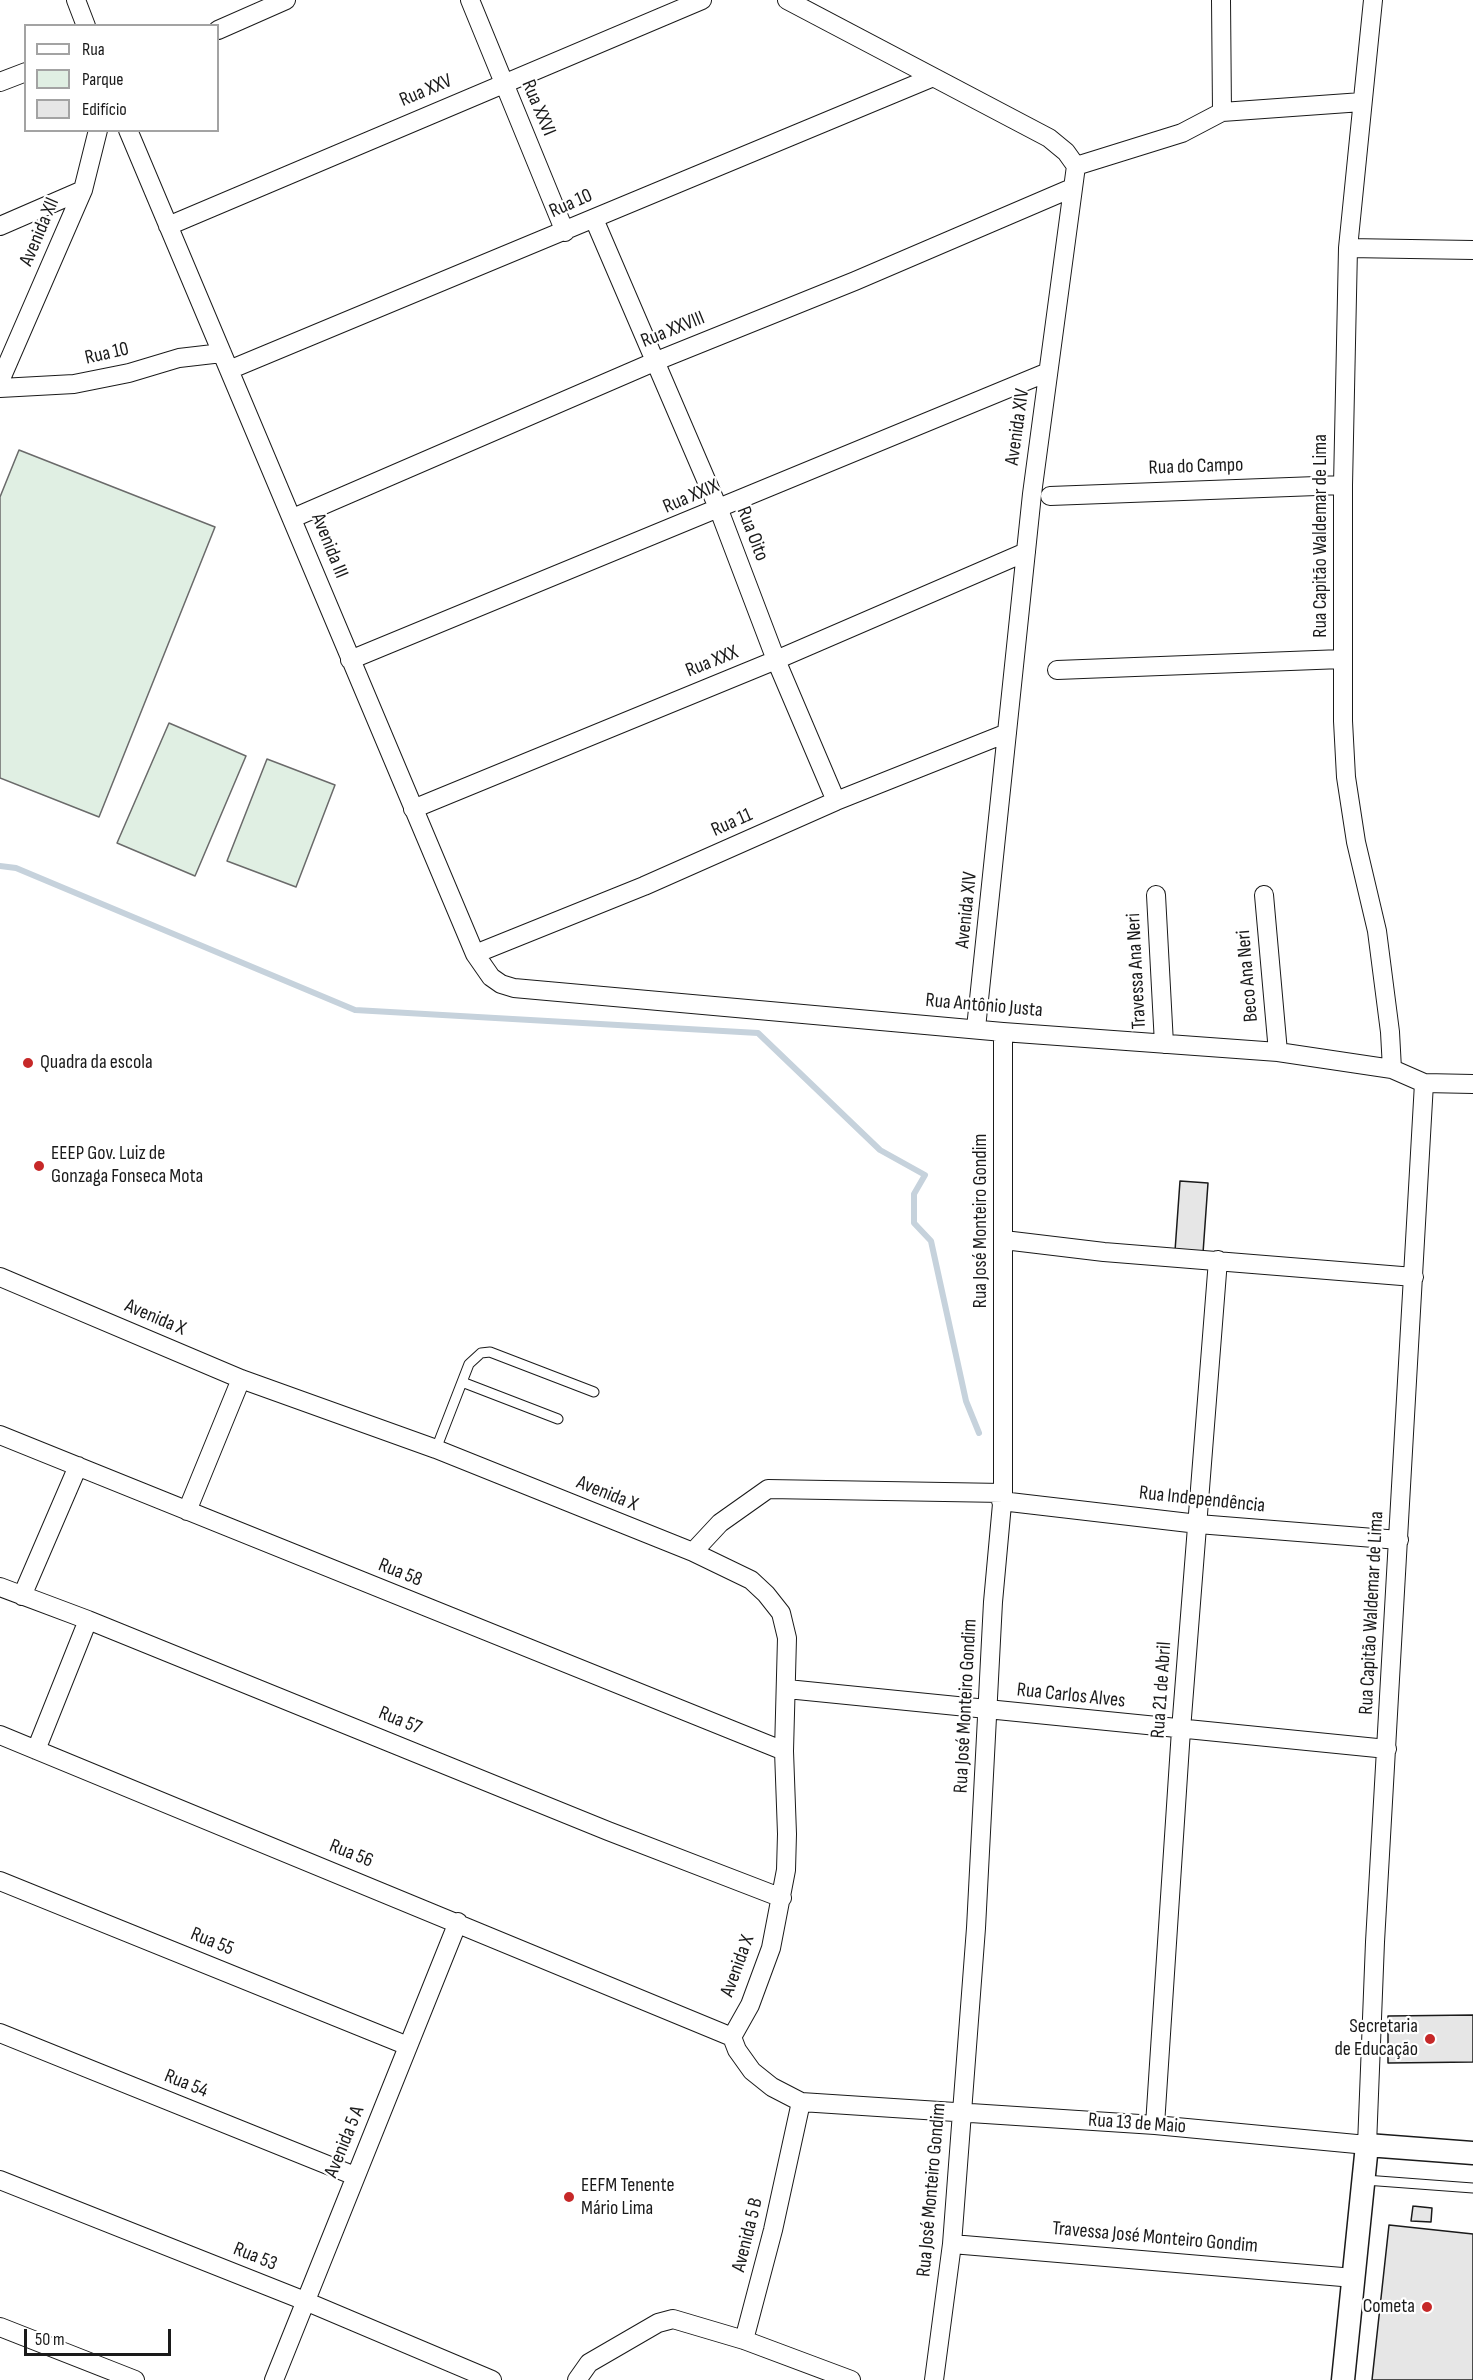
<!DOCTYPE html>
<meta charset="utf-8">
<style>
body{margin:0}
#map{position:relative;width:1473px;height:2380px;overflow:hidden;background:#fff;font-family:"Sofia Sans Condensed",sans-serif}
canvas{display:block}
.legend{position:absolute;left:24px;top:24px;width:195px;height:108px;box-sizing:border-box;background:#fff;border:2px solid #a3a3a3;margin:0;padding:8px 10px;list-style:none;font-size:18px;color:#1a1a1a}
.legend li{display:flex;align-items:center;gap:12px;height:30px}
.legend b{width:30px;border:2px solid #a3a3a3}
.scale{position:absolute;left:24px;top:2329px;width:147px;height:27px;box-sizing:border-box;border:3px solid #1a1a1a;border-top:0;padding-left:8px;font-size:18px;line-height:21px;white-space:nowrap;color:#1a1a1a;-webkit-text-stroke:4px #fff;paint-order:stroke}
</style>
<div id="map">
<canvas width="1473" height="2380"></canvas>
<ul class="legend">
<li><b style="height:8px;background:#fff"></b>Rua</li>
<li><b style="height:16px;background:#e0efe3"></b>Parque</li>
<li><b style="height:16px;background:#e6e6e6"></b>Edifício</li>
</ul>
<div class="scale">50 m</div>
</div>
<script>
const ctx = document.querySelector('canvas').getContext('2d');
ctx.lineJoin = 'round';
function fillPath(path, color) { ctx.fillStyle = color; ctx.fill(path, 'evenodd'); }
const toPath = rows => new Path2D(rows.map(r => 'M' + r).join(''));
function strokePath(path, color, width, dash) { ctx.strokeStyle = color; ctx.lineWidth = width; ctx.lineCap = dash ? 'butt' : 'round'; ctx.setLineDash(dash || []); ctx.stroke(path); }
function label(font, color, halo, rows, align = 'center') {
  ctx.font = font + ' "Sofia Sans Condensed",sans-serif'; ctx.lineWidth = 4.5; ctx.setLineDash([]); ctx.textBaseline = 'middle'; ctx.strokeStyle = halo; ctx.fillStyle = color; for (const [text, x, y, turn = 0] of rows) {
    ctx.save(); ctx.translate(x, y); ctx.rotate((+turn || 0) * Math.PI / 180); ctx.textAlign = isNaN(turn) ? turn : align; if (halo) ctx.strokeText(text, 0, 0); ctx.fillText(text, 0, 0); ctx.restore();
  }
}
const green = toPath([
 [19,450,215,527,99,817,0,778,0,497,19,450],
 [169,723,246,756,195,876,117,843,169,723],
 [267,759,335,785,296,887,227,861,267,759]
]);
fillPath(green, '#e0efe3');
strokePath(green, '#6a6a6a', 1.5);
strokePath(toPath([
 [0,866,16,868,355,1010,758,1033,880,1150,925,1175,914,1194,914,1223,931,1241,966,1401,979,1433]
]), '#c6d2dc', 6);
const building = toPath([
 [1180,1181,1208,1183,1203,1253,1175,1251,1180,1181],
 [1473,2015,1473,2062,1388,2063,1388,2016,1473,2015],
 [1413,2206,1432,2208,1431,2222,1411,2221,1413,2206],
 [1389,2225,1473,2234,1473,2380,1372,2380,1389,2225]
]);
fillPath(building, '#e6e6e6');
strokePath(building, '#1a1a1a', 1.5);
const service = toPath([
 [462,1382,558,1419],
 [436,1449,469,1364,481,1353,490,1352,594,1392],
 [1365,2180,1473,2188]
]);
const minor = toPath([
 [76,0,86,26],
 [470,0,565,232],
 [787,0,1049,138,1066,152,1076,166,1032,494,976,1028],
 [1221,0,1222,112],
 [1373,0,1348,248,1343,485,1343,721,1346,777,1356,842,1377,931,1390,1032,1392,1069],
 [218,30,286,0],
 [0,82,26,72],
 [128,130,475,954,491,977,501,984,514,988,1003,1032,1278,1052,1392,1069,1424,1083,1473,1084],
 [1076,166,1182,133,1222,112,1362,102],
 [594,219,719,510,776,660,836,801],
 [0,226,83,190],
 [168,226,702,0],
 [1348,248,1473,250],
 [229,370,931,78],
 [0,381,83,190,98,130],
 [0,388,74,384,129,373,179,358,222,353],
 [1050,496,1343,485],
 [293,518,654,362,855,281,1072,188],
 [350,660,1048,372],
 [1057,670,1342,659],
 [413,809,776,660,1026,552],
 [1156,895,1164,1044],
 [1264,895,1278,1052],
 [475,954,644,886,836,801,1007,733],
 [1004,1240,1104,1252,1414,1277],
 [0,1277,241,1379,436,1449,693,1552,751,1580,766,1594,781,1613,787,1638,784,1751,787,1834,786,1870,771,1948,750,2005,732,2037],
 [0,1435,784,1751],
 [1001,1501,1198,1524,1399,1540],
 [187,1511,241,1379],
 [693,1552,720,1523,768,1489,1003,1493],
 [0,1587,88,1620,608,1831,782,1898],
 [22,1596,78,1466],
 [787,1689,1387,1749],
 [0,1735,732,2037,737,2050,752,2071,772,2087,801,2102,773,2230,744,2340],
 [36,1750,88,1620],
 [0,1881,408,2046],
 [0,2033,355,2176],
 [801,2102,1155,2125,1367,2145,1375,1942,1424,1083],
 [1155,2125,1181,1730,1218,1260],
 [0,2180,305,2301,492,2380],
 [952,2244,1354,2278],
 [0,2327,135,2380],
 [274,2380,458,1922],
 [577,2380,589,2363,658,2323,673,2319,744,2340,851,2380],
 [934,2380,952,2244,976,1928,993,1602,1003,1493,1003,1032]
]);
const tertiary = toPath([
 [1343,2380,1367,2145,1473,2153]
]);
strokePath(service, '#1a1a1a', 11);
strokePath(minor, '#1a1a1a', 20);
strokePath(tertiary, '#1a1a1a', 25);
strokePath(service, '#fff', 9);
strokePath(minor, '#fff', 18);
strokePath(tertiary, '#fff', 22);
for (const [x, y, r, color] of [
 [28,1063,6,"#c62828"],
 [39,1166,6,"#c62828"],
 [1430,2039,6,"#c62828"],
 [569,2197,6,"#c62828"],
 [1427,2307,6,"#c62828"]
]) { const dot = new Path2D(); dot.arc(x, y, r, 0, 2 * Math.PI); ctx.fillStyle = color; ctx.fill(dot); strokePath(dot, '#fff', 2); }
label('20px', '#1a1a1a', '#fff', [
 ["Rua XXV",426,91,-23],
 ["Rua XXVI",538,108,67],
 ["Rua 10",571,204,-24],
 ["Avenida XII",40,232,-67],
 ["Rua XXVIII",673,330,-22],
 ["Rua 10",107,354,-13],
 ["Avenida XIV",1018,427,-82],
 ["Rua do Campo",1196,467,-2],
 ["Rua XXIX",691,497,-23],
 ["Rua Oito",752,534,69],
 ["Rua Capitão Waldemar de Lima",1321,536,-90],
 ["Avenida III",329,546,68],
 ["Rua XXX",712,662,-22],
 ["Rua 11",732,823,-24],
 ["Avenida XIV",967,910,-84],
 ["Travessa Ana Neri",1137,971,-93],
 ["Beco Ana Neri",1248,976,-95],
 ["Rua Antônio Justa",984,1006,5],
 ["Rua José Monteiro Gondim",981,1221,-90],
 ["Avenida X",155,1318,23],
 ["Avenida X",607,1494,22],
 ["Rua Independência",1202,1500,6],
 ["Rua 58",400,1573,22],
 ["Rua Capitão Waldemar de Lima",1372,1613,-87],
 ["Rua 21 de Abril",1162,1690,-86],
 ["Rua Carlos Alves",1071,1696,6],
 ["Rua José Monteiro Gondim",966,1706,-87],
 ["Rua 57",400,1721,22],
 ["Rua 56",351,1854,22],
 ["Rua 55",212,1942,22],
 ["Avenida X",738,1966,-70],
 ["Rua 54",186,2084,22],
 ["Rua 13 de Maio",1137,2124,4],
 ["Avenida 5 A",345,2142,-68],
 ["Rua José Monteiro Gondim",932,2190,-85],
 ["Avenida 5 B",748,2235,-76],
 ["Travessa José Monteiro Gondim",1155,2238,5],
 ["Rua 53",255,2257,22]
]);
label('20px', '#1a1a1a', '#fff', [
 ["Quadra da escola",40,1063],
 ["EEEP Gov. Luiz de",51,1154],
 ["Gonzaga Fonseca Mota",51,1177],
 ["Secretaria",1418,2027,"right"],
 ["de Educação",1418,2050,"right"],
 ["EEFM Tenente",581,2186],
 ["Mário Lima",581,2209],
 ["Cometa",1415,2307,"right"]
], 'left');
</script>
